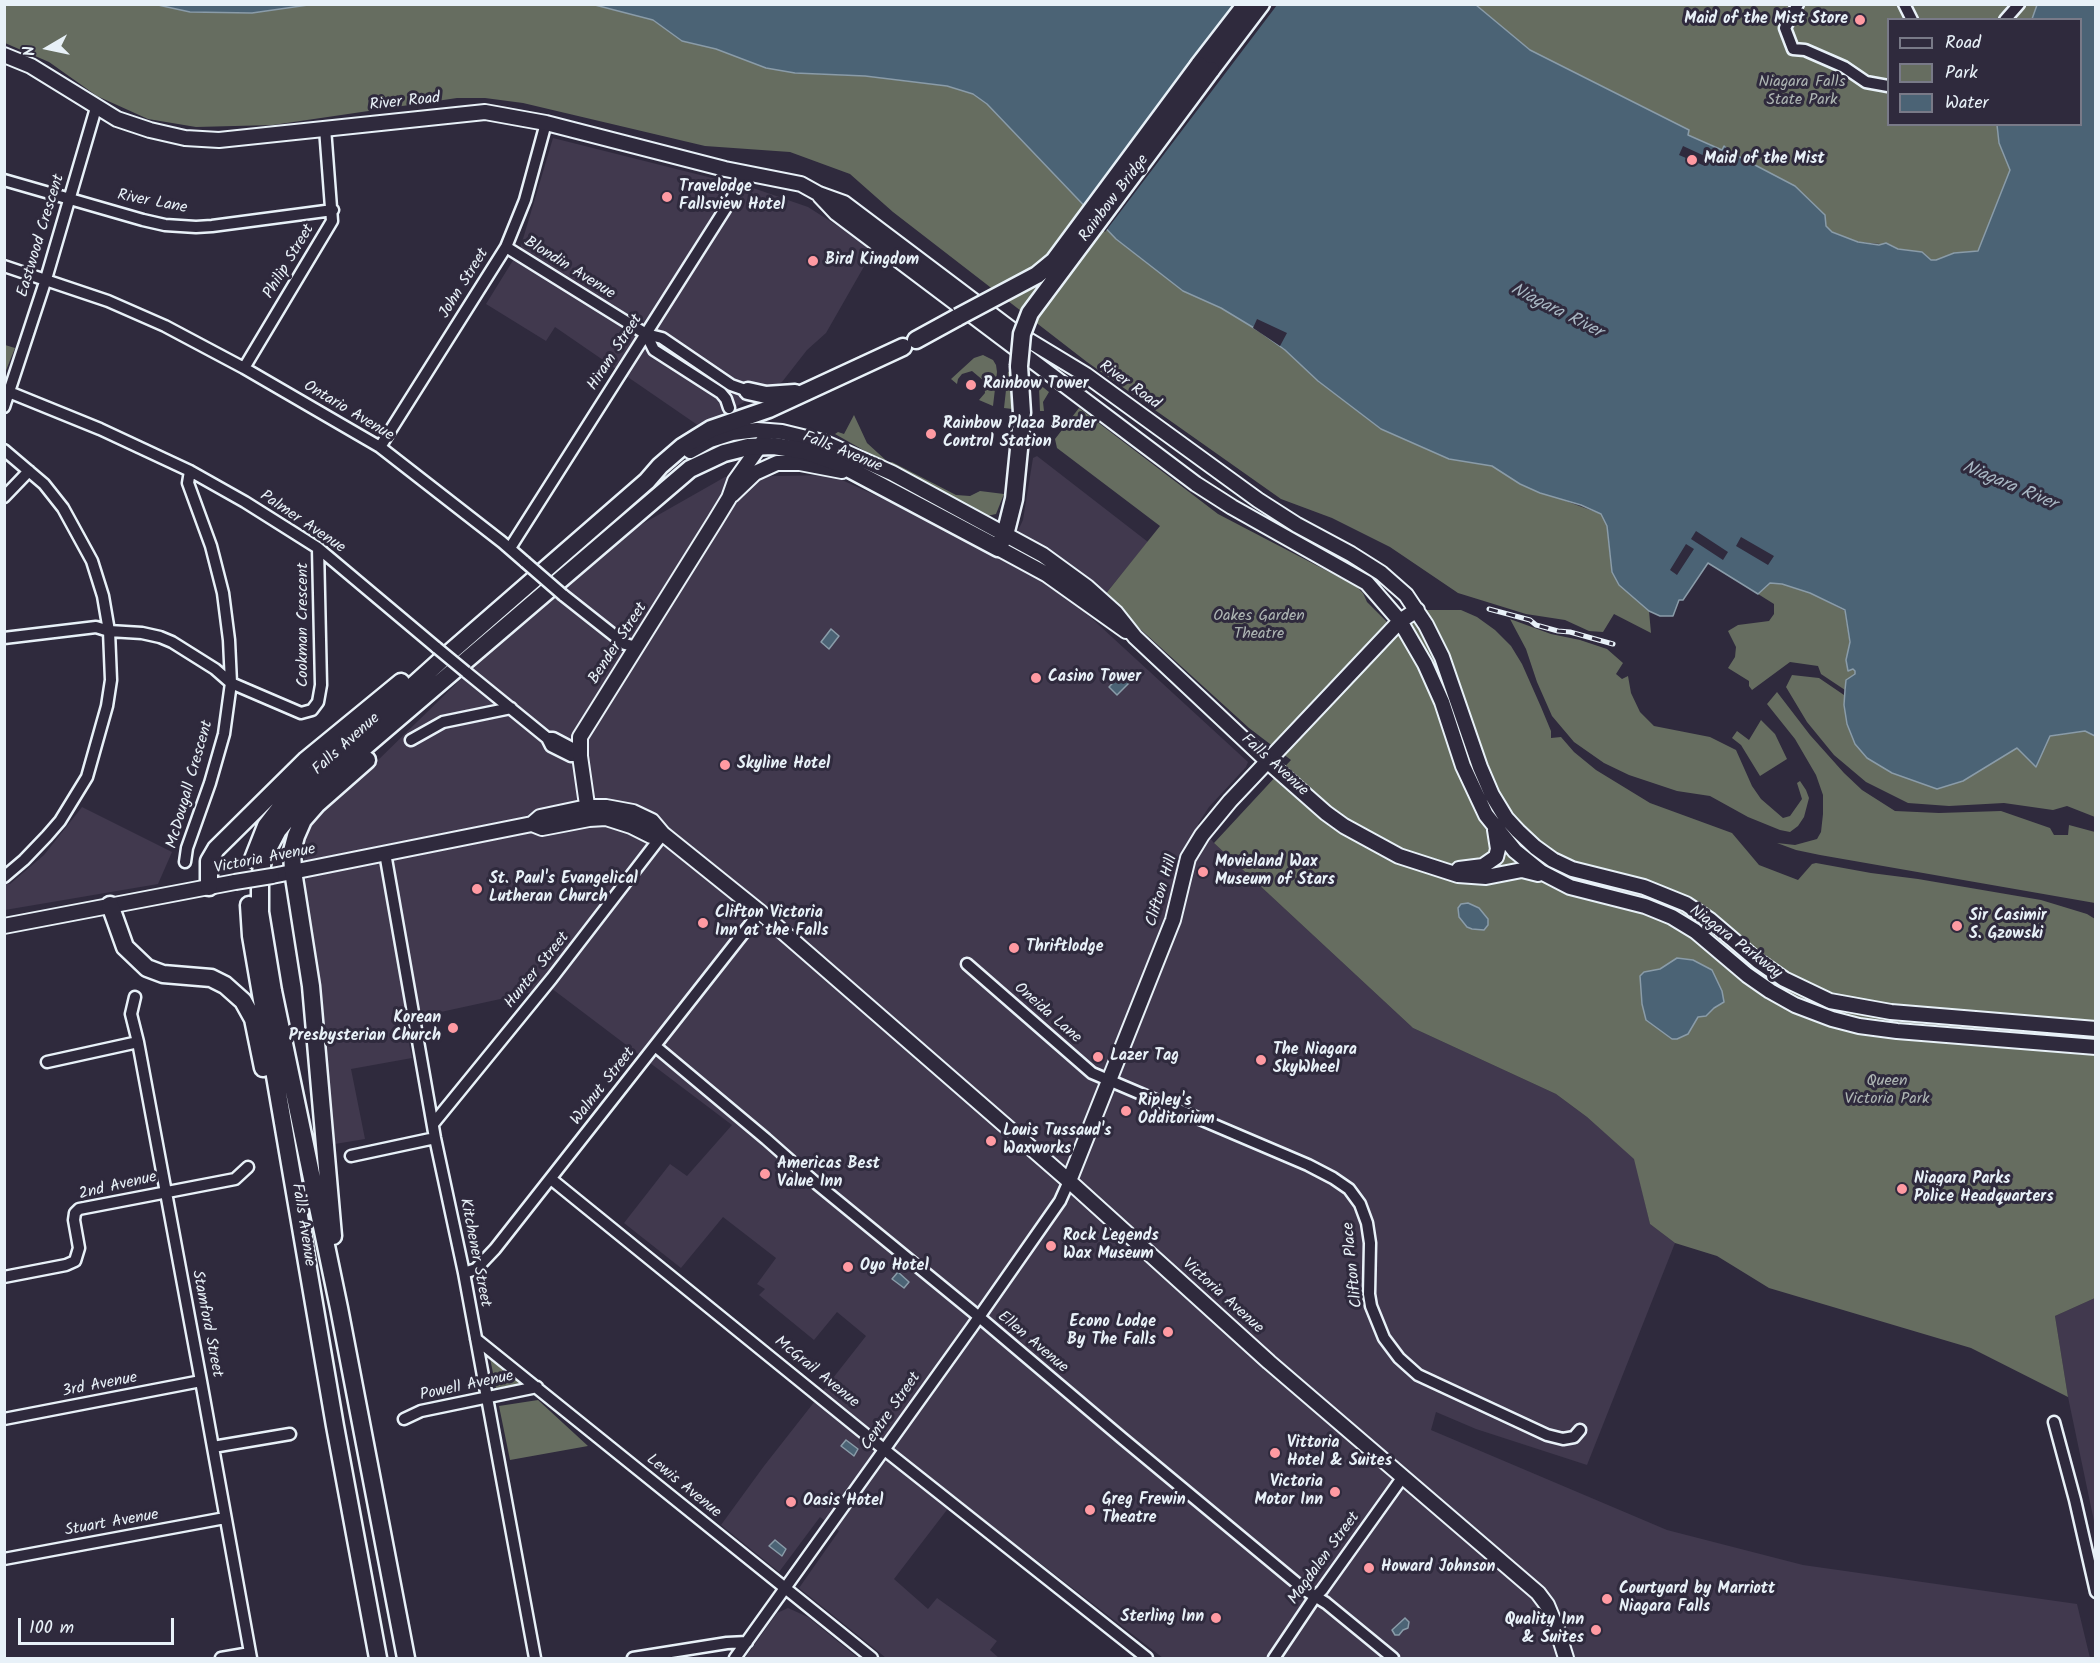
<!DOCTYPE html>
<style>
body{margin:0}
#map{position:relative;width:2100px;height:1663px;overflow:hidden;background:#2f2a3d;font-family:Kalam,sans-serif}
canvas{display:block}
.frame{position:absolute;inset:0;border:6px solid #e8f1f8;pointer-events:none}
.legend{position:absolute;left:1887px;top:18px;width:195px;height:108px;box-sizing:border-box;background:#2f2a3d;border:2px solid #797a88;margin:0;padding:8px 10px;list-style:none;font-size:18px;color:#e8f1f8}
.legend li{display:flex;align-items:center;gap:12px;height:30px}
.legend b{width:30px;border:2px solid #797a88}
.north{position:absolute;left:18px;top:18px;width:60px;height:60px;-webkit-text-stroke:4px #2f2a3d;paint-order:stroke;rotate:261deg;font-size:16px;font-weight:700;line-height:24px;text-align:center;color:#e8f1f8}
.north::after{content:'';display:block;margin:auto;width:21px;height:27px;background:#e8f1f8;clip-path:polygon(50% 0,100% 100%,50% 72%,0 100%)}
.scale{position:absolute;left:18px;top:1618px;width:156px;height:27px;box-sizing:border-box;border:3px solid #e8f1f8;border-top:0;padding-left:8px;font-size:18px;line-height:21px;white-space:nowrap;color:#e8f1f8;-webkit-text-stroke:4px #2f2a3d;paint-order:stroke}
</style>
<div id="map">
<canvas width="2100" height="1663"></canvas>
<div class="frame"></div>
<ul class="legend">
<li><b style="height:8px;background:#2f2a3d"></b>Road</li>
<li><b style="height:16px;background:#666d60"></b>Park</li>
<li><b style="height:16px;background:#4b6375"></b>Water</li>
</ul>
<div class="north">N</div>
<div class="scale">100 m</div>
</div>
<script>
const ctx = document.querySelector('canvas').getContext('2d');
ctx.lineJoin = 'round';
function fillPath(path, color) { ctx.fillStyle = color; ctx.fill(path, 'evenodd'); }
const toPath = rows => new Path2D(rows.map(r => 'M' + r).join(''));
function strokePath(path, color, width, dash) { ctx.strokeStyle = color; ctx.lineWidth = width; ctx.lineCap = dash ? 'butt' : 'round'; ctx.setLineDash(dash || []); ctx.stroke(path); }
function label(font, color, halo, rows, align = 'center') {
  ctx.font = font + ' Kalam,sans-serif'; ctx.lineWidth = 6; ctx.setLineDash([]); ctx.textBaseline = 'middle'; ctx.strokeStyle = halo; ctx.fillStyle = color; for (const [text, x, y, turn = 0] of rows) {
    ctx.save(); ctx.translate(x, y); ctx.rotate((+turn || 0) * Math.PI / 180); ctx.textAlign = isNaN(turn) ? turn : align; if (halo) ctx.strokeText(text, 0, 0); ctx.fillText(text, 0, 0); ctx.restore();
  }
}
fillPath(toPath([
 [553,138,756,189,808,207,874,249,826,333,807,350,782,382,699,426,555,327,546,341,486,304,520,249],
 [1037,456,1148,542,1088,615,1248,762,1246,767,1209,807,1198,824,1214,843,1413,1028,1556,1094,1587,1117,1635,1159,1650,1224,1675,1243,1587,1465,1476,1429,1436,1412,1431,1430,1667,1530,1803,1565,2077,1604,2090,1658,1163,1658,956,1498,894,1579,928,1609,937,1598,997,1641,990,1650,999,1658,886,1658,799,1588,839,1531,820,1517,779,1572,721,1525,764,1466,866,1336,837,1312,814,1340,759,1295,765,1289,757,1284,776,1258,723,1217,681,1268,624,1223,670,1164,687,1176,732,1125,551,988,404,1020,412,1058,351,1069,365,1139,335,1144,307,903,303,829,371,767,515,626,630,531,725,477,831,475,936,523,1005,558,1023,520,1033,458],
 [82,807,172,852,158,884,5,910,5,883,10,884,44,855],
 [2095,1298,2095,1526,2068,1397,2055,1316],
 [788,1608,808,1617,858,1658,745,1658,777,1613]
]), '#41394e');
fillPath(toPath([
 [158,4,190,12,252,13,308,4,595,5,653,20,682,41,716,49,795,73,865,76,947,86,973,94,987,104,1116,239,1183,291,1221,308,1259,331,1285,350,1318,381,1381,429,1449,459,1492,465,1520,484,1601,514,1607,526,1612,572,1620,585,1649,611,1651,633,1614,614,1603,632,1589,631,1565,620,1526,614,1458,593,1390,547,1332,518,1281,499,1087,362,893,212,850,174,790,152,705,146,523,103,485,98,457,98,273,125,196,127,148,119,97,96,49,62,5,43,4,5],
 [1476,5,2037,5,2032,19,1888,20,1888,124,1997,125,1999,143,2010,170,1978,251,1954,253,1936,260,1931,260,1922,252,1898,249,1891,245,1858,242,1832,232,1826,226,1825,215,1795,186,1731,153,1725,146,1723,150,1688,135,1689,130,1530,50],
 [5,345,15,348,5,373,4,345],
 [983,355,993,360,996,365,997,372,993,406,979,400,985,393,984,381,972,371,962,374,958,379,957,384,951,379,974,358],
 [1010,371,1013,390,1012,409,1004,408,1008,372],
 [1034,380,1049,392,1043,402,1044,411,1040,411,1039,388],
 [1079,408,1218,514,1356,586,1363,593,1367,602,1390,625,1417,610,1461,610,1477,617,1495,630,1511,646,1522,664,1541,707,1551,731,1551,738,1561,737,1574,752,1596,770,1650,803,1732,833,1759,865,1798,880,1812,864,1816,863,1871,873,1918,879,2041,900,2087,914,2095,919,2095,1298,2055,1316,2068,1397,1971,1348,1769,1288,1717,1256,1675,1243,1650,1224,1634,1159,1587,1117,1556,1094,1413,1028,1214,843,1291,760,1249,728,1104,596,1160,526,1057,448,1055,439],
 [854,415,867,443,889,463,892,462,956,495,970,496,980,491,1004,494,996,514,982,517,865,454,865,451,835,434,838,432,844,434],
 [1770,583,1782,584,1810,593,1845,611,1850,643,1846,660,1849,671,1853,668,1855,671,1855,674,1846,680,1845,690,1821,674,1818,666,1790,662,1752,690,1749,686,1749,681,1728,668,1735,657,1736,647,1728,631,1738,625,1769,621,1774,614,1774,604,1758,594],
 [1510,619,1551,634,1580,640,1607,649,1623,663,1616,674,1622,679,1628,676,1631,693,1640,712,1654,726,1710,737,1736,750,1752,786,1761,799,1783,818,1790,816,1802,799,1797,783,1800,781,1806,790,1809,798,1804,817,1798,826,1790,832,1780,830,1748,817,1710,796,1677,791,1629,775,1604,763,1574,742,1552,716,1537,682,1526,649],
 [1792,675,1819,678,1844,695,1844,705,1892,773,1937,789,1963,781,2017,748,2050,736,2086,731,2095,736,2095,817,2067,806,2053,810,2004,803,1949,806,1908,803,1866,782,1834,755,1807,722,1786,687],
 [1777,692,1810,735,1844,773,1862,790,1895,811,1939,813,2001,811,2050,828,2054,835,2068,835,2069,825,2095,832,2095,903,1820,855,1796,850,1777,843,1795,845,1817,839,1821,832,1823,814,1823,795,1816,775,1795,739,1767,704],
 [1761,720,1775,734,1787,759,1760,776,1741,745,1732,738,1737,731,1749,740],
 [492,1357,519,1378,520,1384,496,1388,490,1358],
 [538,1400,588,1446,510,1460,499,1406]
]), '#666d60');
const water = toPath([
 [158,5,158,4,308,5,252,13,190,12,158,5],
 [595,5,1476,5,1530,50,1689,130,1688,135,1722,150,1724,146,1732,153,1795,186,1825,215,1826,226,1832,232,1858,242,1879,245,1886,243,1898,249,1922,252,1931,260,1936,260,1954,253,1978,251,2010,170,1999,143,1997,125,2080,124,2080,20,2032,19,2037,5,2095,5,2095,736,2085,731,2050,736,2036,767,2017,748,1963,781,1937,789,1892,773,1867,758,1855,744,1847,724,1844,705,1845,690,1846,680,1855,674,1855,671,1853,669,1848,671,1846,660,1850,642,1845,610,1810,593,1782,584,1770,583,1758,594,1708,563,1683,600,1679,600,1673,616,1660,616,1649,611,1619,585,1612,572,1607,526,1601,514,1581,505,1540,493,1520,484,1492,466,1449,459,1381,429,1318,381,1285,350,1259,331,1221,308,1183,291,1116,239,987,104,973,94,947,86,865,76,795,73,766,68,716,49,682,41,653,20,595,5],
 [831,629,839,636,829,649,821,642,831,629],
 [1125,670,1134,678,1117,695,1109,687,1125,670],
 [1468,903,1479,908,1488,919,1488,925,1484,930,1472,929,1467,927,1459,917,1458,908,1461,904,1468,903],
 [1677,958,1693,960,1712,970,1722,991,1724,1002,1714,1008,1706,1016,1698,1017,1688,1034,1677,1039,1672,1039,1646,1020,1642,1004,1640,976,1644,972,1660,969,1677,958],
 [898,1272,909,1282,904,1288,892,1279,898,1272],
 [846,1440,858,1449,854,1456,841,1446,846,1440],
 [775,1540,786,1549,782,1556,769,1546,775,1540],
 [1405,1618,1409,1622,1408,1628,1403,1630,1399,1635,1395,1635,1392,1630,1405,1618]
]);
fillPath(water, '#4b6375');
strokePath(water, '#8a9ca9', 1.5);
fillPath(toPath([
 [1239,5,1277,5,1105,232,1084,210],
 [1683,146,1709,158,1705,166,1679,155],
 [1257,319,1287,333,1280,346,1253,328],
 [1696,531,1728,552,1723,560,1691,539],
 [1741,537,1774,556,1768,565,1736,546],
 [1686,544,1694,549,1677,575,1670,570]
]), '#2f2a3d');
const minor = toPath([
 [1798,4,1785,28,1793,49,1805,50,1844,67,1866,82,1888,86],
 [1904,4,1912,20],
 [2005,20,2019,4],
 [4,180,143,220,165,225,196,227,212,226,333,210],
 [506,247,646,334,662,338,731,385,748,391],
 [4,266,108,301,165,326,244,368,380,447,502,542,525,562],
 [646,334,654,350,721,393,726,399,729,408],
 [244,368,332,221,325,128],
 [4,390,100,429,190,471,245,502,318,548,437,648],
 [4,407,46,279,96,108],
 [380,447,506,247,525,200,546,123],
 [4,450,44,484,63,508,92,561,103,596,109,631,111,680,107,706,87,777,60,821,47,836,24,860,4,877],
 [4,497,29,471],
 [510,548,741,184,745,172],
 [563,595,625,644,637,647],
 [4,638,96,627,109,631,142,633,160,637,172,642,215,669,231,683,301,713,312,710,318,702,321,685,318,548],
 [466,672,547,738,551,746,571,756,580,756],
 [547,738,553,738,572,748,580,756],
 [411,740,443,722,511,708],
 [385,853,435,1138,464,1273,535,1658],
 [185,862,187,848,210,783,224,734,231,683,229,640,223,593,211,546,188,483,190,471],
 [967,964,1092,1073,1308,1165,1333,1178,1349,1189,1360,1204,1367,1223,1370,1243,1369,1294,1371,1306,1384,1338,1399,1358,1418,1375,1547,1435,1563,1439,1574,1437,1580,1430],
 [135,997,131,1014,138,1042,201,1381,251,1658],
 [655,1046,766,1139,817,1184,978,1316,1122,1438,1305,1590,1326,1603,1393,1658],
 [47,1062,138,1042],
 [433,1124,552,978,663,834],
 [351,1156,435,1138],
 [551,1179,891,1455,1147,1658],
 [464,1273,476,1269,495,1249,760,912],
 [4,1277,66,1265,75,1261,79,1248,74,1220,75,1213,79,1209,235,1179,248,1167],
 [476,1339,872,1658],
 [4,1419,201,1381],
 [404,1419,421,1411,537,1387],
 [2054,1422,2075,1500,2096,1592],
 [213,1447,290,1434],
 [4,1559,225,1518],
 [221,1658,250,1653],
 [633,1658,727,1643,747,1642],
 [735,1658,972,1327,1060,1201,1069,1181],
 [1274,1658,1315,1597,1322,1590,1402,1478]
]);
const major = toPath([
 [4,55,31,66,117,119,150,130,185,138,219,140,485,112,546,123,725,169,801,184,819,194,844,203,1015,332,1086,375,1258,500,1297,525,1351,554,1381,573,1406,595,1426,625,1442,657,1480,767,1492,795,1506,818,1518,831,1535,847,1553,860,1572,869,1644,887,1686,904,1710,920,1758,961,1784,979,1830,1001,1891,1012,2096,1029],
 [820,196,836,213,1196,484,1232,507,1367,583,1400,621,1425,664,1442,702,1463,766,1486,815,1515,851,1541,872,1570,887,1645,906,1672,917,1695,931,1747,975,1770,991,1795,1005,1832,1019,1859,1026,1897,1031,2096,1047],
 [690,451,710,440,732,433,757,430,782,432,823,442,892,473,1043,555,1087,587,1116,613,1135,637,1267,761,1326,813,1344,826,1399,856,1458,875,1486,877,1522,870,1538,874],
 [732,495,755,473,777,463,800,463,842,471],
 [998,548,1046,574,1126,631],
 [589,819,580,756,580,737,715,521,729,498,735,481,764,440],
 [532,824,540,817,587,807,606,807,633,812,652,821,663,834,760,912,1069,1181,1269,1362,1538,1593,1547,1605,1557,1629,1566,1658],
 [1459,869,1483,866,1496,857,1498,849,1495,830],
 [272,876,532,824,542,828,589,819,606,818,631,826,651,836,663,834],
 [4,926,235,882],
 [1069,1181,1173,920,1188,858,1202,835,1230,801,1400,621,1417,610]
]);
const highway = toPath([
 [1199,65,1246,4],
 [1211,70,1261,4],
 [916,340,958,317],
 [1019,366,1022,413],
 [748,391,766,395,795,393],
 [253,859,266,826,287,799,439,662,647,481,660,466,682,447,711,429,769,409,903,347],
 [209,887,209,861,216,849,306,760,401,682],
 [110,905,125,947,147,968,163,974,211,978,225,985,243,1001,253,1019,263,1068],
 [249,905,251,936,335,1426,378,1658],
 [333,1236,311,986,293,871,292,851,296,836,303,820,317,804,367,760],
 [406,1658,339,1308,273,991,260,912,260,880,263,859,269,847,278,830,305,798,690,469,724,453,748,447,774,446,805,451,838,463,998,548,1005,535,1014,499,1021,429]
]);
strokePath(minor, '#e8f1f8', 15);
strokePath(major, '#e8f1f8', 18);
strokePath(highway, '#e8f1f8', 21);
strokePath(minor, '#2f2a3d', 10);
strokePath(major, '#2f2a3d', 14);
strokePath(highway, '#2f2a3d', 16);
const rail = toPath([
 [1489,609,1530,620,1536,625,1558,631,1570,632,1613,644]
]);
strokePath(rail, '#e8f1f8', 5);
strokePath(rail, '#2f2a3d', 3, [9]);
const minorBridge = toPath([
 [525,562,563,595],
 [437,648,466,672]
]);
const majorBridge = toPath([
 [235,882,272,876]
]);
const highwayBridge = toPath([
 [958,317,1037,275,1054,261,1199,65],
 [1019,366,1022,334,1030,313,1211,70]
]);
strokePath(minorBridge, '#e8f1f8', 15, []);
strokePath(majorBridge, '#e8f1f8', 18, []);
strokePath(highwayBridge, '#e8f1f8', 21, []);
strokePath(minorBridge, '#2f2a3d', 10);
strokePath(majorBridge, '#2f2a3d', 14);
strokePath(highwayBridge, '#2f2a3d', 16);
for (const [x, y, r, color] of [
 [1860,20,6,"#ff9aa2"],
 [1692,160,6,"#ff9aa2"],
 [667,197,6,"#ff9aa2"],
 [813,261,6,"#ff9aa2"],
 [971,385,6,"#ff9aa2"],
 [931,434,6,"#ff9aa2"],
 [1036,678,6,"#ff9aa2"],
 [725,765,6,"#ff9aa2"],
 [1203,872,6,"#ff9aa2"],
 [477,889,6,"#ff9aa2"],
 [703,923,6,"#ff9aa2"],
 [1957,926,6,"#ff9aa2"],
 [1014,948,6,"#ff9aa2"],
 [453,1028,6,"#ff9aa2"],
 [1098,1057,6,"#ff9aa2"],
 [1261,1060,6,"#ff9aa2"],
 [1126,1111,6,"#ff9aa2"],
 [991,1141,6,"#ff9aa2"],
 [765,1174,6,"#ff9aa2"],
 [1902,1189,6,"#ff9aa2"],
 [1051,1246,6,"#ff9aa2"],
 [848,1267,6,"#ff9aa2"],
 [1168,1332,6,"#ff9aa2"],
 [1275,1453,6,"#ff9aa2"],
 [1335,1492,6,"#ff9aa2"],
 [791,1502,6,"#ff9aa2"],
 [1090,1510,6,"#ff9aa2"],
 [1369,1568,6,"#ff9aa2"],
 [1607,1599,6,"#ff9aa2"],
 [1216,1618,6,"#ff9aa2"],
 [1596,1630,6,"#ff9aa2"]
]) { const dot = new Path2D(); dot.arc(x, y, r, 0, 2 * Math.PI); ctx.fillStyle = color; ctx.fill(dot); strokePath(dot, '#2f2a3d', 2); }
label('bold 16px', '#e8f1f8', '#2f2a3d', [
 ["Maid of the Mist Store",1848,20,"right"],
 ["Maid of the Mist",1704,160],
 ["Travelodge",679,188],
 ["Fallsview Hotel",679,206],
 ["Bird Kingdom",825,261],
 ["Rainbow Tower",983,385],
 ["Rainbow Plaza Border",943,425],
 ["Control Station",943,443],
 ["Casino Tower",1048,678],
 ["Skyline Hotel",737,765],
 ["Movieland Wax",1215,863],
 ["Museum of Stars",1215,881],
 ["St. Paul's Evangelical",489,880],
 ["Lutheran Church",489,898],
 ["Clifton Victoria",715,914],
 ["Inn at the Falls",715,932],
 ["Sir Casimir",1969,917],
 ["S. Gzowski",1969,935],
 ["Thriftlodge",1026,948],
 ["Korean",441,1019,"right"],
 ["Presbysterian Church",441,1037,"right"],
 ["The Niagara",1273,1051],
 ["SkyWheel",1273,1069],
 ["Lazer Tag",1110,1057],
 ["Ripley's",1138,1102],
 ["Odditorium",1138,1120],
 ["Louis Tussaud's",1003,1132],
 ["Waxworks",1003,1150],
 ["Americas Best",777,1165],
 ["Value Inn",777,1183],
 ["Niagara Parks",1914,1180],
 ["Police Headquarters",1914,1198],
 ["Rock Legends",1063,1237],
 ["Wax Museum",1063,1255],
 ["Oyo Hotel",860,1267],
 ["Econo Lodge",1156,1323,"right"],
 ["By The Falls",1156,1341,"right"],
 ["Vittoria",1287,1444],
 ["Hotel & Suites",1287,1462],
 ["Victoria",1323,1483,"right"],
 ["Motor Inn",1323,1501,"right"],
 ["Greg Frewin",1102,1501],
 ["Theatre",1102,1519],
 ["Oasis Hotel",803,1502],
 ["Howard Johnson",1381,1568],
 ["Courtyard by Marriott",1619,1590],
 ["Niagara Falls",1619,1608],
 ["Sterling Inn",1204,1618,"right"],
 ["Quality Inn",1584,1621,"right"],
 ["& Suites",1584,1639,"right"]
], 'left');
label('16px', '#aeb6b4', '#2f2a3d', [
 ["Niagara Falls",1802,83],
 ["State Park",1802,101],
 ["Oakes Garden",1259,617],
 ["Theatre",1259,635],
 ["Queen",1887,1082],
 ["Victoria Park",1887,1100]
]);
label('16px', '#e8f1f8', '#2f2a3d', [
 ["River Road",405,103,-6],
 ["Rainbow Bridge",1115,199,-53],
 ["River Lane",152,203,11],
 ["Eastwood Crescent",42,236,-73],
 ["Philip Street",290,262,-59],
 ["Blondin Avenue",569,269,32],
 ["John Street",465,284,-58],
 ["Hiram Street",616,353,-57],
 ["River Road",1129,386,36],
 ["Ontario Avenue",348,412,31],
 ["Falls Avenue",842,453,22],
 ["Palmer Avenue",302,523,34],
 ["Cookman Crescent",304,625,-90],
 ["Bender Street",619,644,-57],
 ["Falls Avenue",347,745,-42],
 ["Falls Avenue",1274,766,42],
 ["McDougall Crescent",191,785,-74],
 ["Victoria Avenue",265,860,-11],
 ["Clifton Hill",1163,891,-73],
 ["Niagara Parkway",1735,943,37],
 ["Hunter Street",538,971,-51],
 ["Oneida Lane",1047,1014,41],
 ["Walnut Street",604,1087,-52],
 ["2nd Avenue",118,1187,-13],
 ["Falls Avenue",302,1225,81],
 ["Kitchener Street",474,1253,79],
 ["Clifton Place",1354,1265,-96],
 ["Victoria Avenue",1222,1297,42],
 ["Stamford Street",206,1324,79],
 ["Ellen Avenue",1032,1343,40],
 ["McGrail Avenue",816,1373,39],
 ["3rd Avenue",100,1386,-11],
 ["Powell Avenue",467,1387,-12],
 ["Centre Street",892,1412,-55],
 ["Lewis Avenue",683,1487,39],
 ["Stuart Avenue",112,1524,-10],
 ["Magdalen Street",1325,1559,-54]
]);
label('italic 18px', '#a9b8c4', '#2f2a3d', [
 ["Niagara River",1556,312,27],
 ["Niagara River",2009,487,23]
]);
</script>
